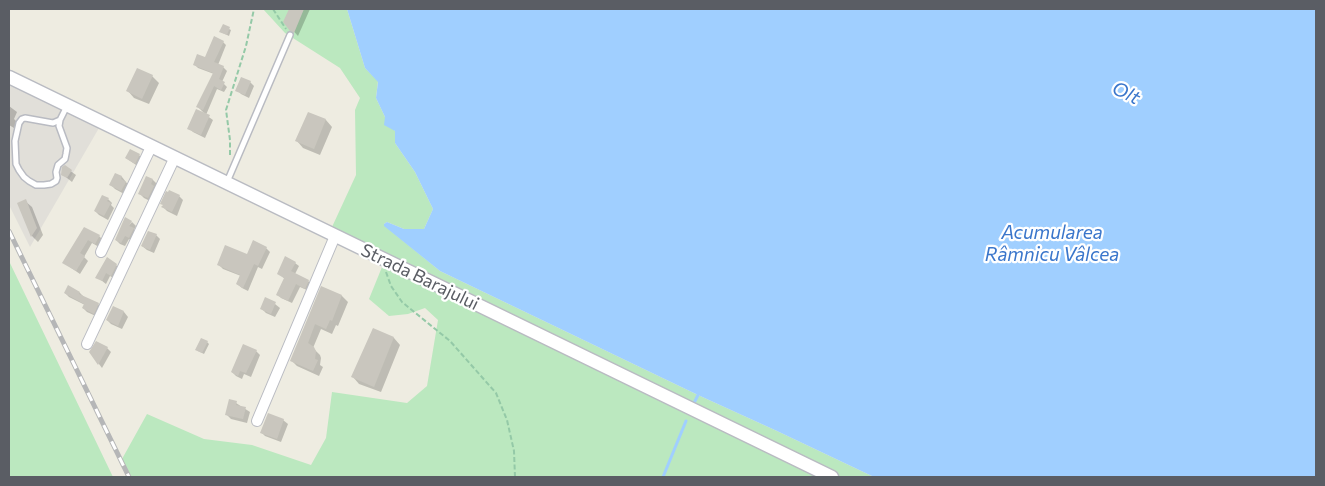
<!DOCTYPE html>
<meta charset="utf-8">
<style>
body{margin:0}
#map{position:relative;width:1325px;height:486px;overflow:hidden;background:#eeece1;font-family:Commissioner,sans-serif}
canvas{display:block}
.frame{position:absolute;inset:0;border:10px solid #5a5d64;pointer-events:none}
</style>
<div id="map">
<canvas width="1325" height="486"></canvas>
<div class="frame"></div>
</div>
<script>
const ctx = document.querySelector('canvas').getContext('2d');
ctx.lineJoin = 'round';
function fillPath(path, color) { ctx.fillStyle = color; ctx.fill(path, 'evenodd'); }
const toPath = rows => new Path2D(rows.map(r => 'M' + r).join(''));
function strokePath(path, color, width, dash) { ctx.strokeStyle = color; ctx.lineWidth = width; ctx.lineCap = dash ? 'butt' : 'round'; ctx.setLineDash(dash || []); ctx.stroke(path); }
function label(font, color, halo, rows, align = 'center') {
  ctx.font = font + ' Commissioner,sans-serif'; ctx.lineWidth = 4.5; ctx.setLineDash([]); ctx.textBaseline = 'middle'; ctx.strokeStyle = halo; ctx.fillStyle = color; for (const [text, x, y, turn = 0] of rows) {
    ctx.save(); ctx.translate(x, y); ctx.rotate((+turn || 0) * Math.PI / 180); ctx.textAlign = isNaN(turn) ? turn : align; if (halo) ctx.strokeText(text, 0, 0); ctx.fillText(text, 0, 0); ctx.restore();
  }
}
fillPath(toPath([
 [9,83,99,128,30,247,9,205]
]), '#e1dfd9');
fillPath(toPath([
 [263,9,347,9,365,68,378,81,376,98,385,117,395,131,395,143,415,172,433,209,424,229,404,229,387,222,384,224,385,226,440,271,698,395,777,431,874,477,841,477,821,468,816,477,131,477,122,459,147,414,204,439,252,445,311,465,326,438,332,392,407,403,427,386,438,320,425,308,408,314,389,316,369,299,382,267,389,256,332,227,356,175,355,110,360,98,340,68,285,33],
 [9,261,113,477,9,477]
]), '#bbe8bf');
fillPath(toPath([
 [347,9,1316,9,1316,477,874,477,777,431,698,395,440,271,384,226,384,224,387,222,404,229,424,229,433,209,415,172,395,143,395,131,384,125,385,117,376,98,378,82,365,68]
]), '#a0cfff');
fillPath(toPath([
 [290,9,310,9,298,36,285,22],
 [223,26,231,30,229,36,221,32],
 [223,42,226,45,218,65,223,67,227,71,222,82,227,87,224,92,217,89,206,115,213,120,205,138,193,132,189,128,205,114,198,107,214,74,198,68,194,64,205,58],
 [152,76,159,83,149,104,134,98,128,91],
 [250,82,254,86,249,98,241,94,237,90],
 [9,106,17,112,14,119,17,122,14,128,9,125],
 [309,113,326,120,332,127,320,155,303,148,297,141],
 [139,155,143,160,139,167,126,158],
 [65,167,76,175,72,182,62,174],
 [116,174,122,177,130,187,126,195,115,189,111,185],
 [147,178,153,180,157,184,152,202,144,198,140,194],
 [179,196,183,200,177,216,167,211,163,207],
 [108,199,112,203,111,205,114,208,108,220,99,215,95,211],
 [25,201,32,207,43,235,38,242,32,236,19,204],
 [132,222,136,226,134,230,137,234,133,242,129,239,125,246,120,244,116,240],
 [84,228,99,236,103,240,99,247,92,243,84,257,88,261,80,274,64,263],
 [156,235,160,239,154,253,147,250,142,246],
 [266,248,270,252,262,269,258,267,248,291,242,288,237,284,241,276,223,269,219,265],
 [112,261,120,269,115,279,110,276,106,284,97,277],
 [295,263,299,266,295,274,308,281,312,285,309,291,300,287,292,303,281,298,277,294,285,279,278,273],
 [69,287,80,293,84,297,98,304,102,308,98,317,87,312,83,308,85,305,69,297,65,293],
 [322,288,342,296,348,302,338,326,336,325,332,334,321,329,313,348,320,355,321,358,320,365,323,367,319,376,297,366,291,360],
 [266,299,275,304,280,308,275,317,266,313,261,308],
 [113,308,124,312,128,317,122,329,111,324,107,320],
 [373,329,394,338,400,345,381,392,359,384,353,377],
 [207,342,209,344,204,354,198,351],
 [107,348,111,352,102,368,90,352],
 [256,351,260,355,251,377,244,374,242,379,236,376,232,372],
 [236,403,250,412,247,423,231,419,227,415],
 [283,420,288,424,281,442,265,436,261,432]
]), '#0003');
strokePath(toPath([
 [693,405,698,395],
 [663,477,686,421]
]), '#a0cfff', 3);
fillPath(toPath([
 [289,9,304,9,294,33,290,31,283,22],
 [223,24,230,27,227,35,219,32],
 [214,36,224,41,214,62,224,66,219,79,225,82,221,90,214,86,203,110,196,107,213,73,193,65,197,54,205,57],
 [137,68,153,75,142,99,126,91],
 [241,77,251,81,245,95,235,91],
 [196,109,210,115,201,135,187,129],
 [308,112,326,119,314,149,295,141],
 [130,149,140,154,135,164,125,158],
 [65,165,72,170,67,178,61,175,62,167],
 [115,173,122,176,121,179,126,182,121,191,109,185],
 [146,176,153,179,151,184,154,186,148,198,138,194],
 [169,190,180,195,172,212,161,207,163,205,160,204,166,191,168,192],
 [102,195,109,198,107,201,111,203,104,216,94,211],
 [26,199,37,228,31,237,17,203],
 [125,217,132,221,129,226,134,228,129,238,125,236,121,243,115,240],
 [84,227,100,235,95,244,88,240,80,253,85,256,76,271,62,263],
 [148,231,157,234,150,250,141,246],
 [253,240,267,247,258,266,254,264,243,288,236,284,240,275,217,265,225,245,247,254],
 [285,256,296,262,291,271,309,280,305,289,296,284,288,301,276,295,284,278,277,274],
 [107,257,117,264,111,276,106,273,102,281,95,278],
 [68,285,80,292,79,294,99,303,94,314,82,308,84,304,64,293],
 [321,286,342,295,332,321,330,320,326,329,315,324,308,343,314,347,316,351,315,359,318,360,313,371,290,361],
 [265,297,276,302,271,314,260,309],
 [113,306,124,311,118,326,106,320],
 [373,328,394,337,374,387,351,377],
 [201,338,208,341,202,353,195,350],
 [96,341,108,347,98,365,89,352],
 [243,344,257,350,246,373,240,371,238,376,231,372],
 [229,399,237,401,236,405,246,407,243,419,225,415],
 [268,413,284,419,277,439,260,433]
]), '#c9c6be');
const service = toPath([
 [60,120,59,126,67,148,66,154,65,159,58,165,56,172,57,178,56,181,51,184,44,185,36,185,29,181,24,177,19,170,16,164,15,141,19,123,22,119,25,118,53,123,60,120,67,106],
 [227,182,290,35]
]);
const minor = toPath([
 [101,252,151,147],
 [87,344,175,157],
 [257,421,335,236]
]);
const tertiary = toPath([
 [9,77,832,477]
]);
strokePath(service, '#b9bbc2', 8);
strokePath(minor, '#b9bbc2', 12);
strokePath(tertiary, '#b9bbc2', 15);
strokePath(toPath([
 [273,9,286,29],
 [230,155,230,140,226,110,246,46,254,9],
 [386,272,391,286,402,302,450,341,496,393,507,420,514,451,515,477]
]), '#94c9a7', 2, [5, 2.5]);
strokePath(service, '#fff', 5);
strokePath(minor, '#fff', 10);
strokePath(tertiary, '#fff', 12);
const rail = toPath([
 [9,231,129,477]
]);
strokePath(rail, '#b5b6b7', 5);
strokePath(rail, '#fff', 3, [9]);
label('18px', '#5a5d64', '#fff', [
 ["Strada Barajului",420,277,26]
]);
label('italic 19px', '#3a76cb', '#fff', [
 ["Olt",1126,93,26],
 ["Acumularea",1052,233],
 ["Râmnicu Vâlcea",1052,255]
]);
</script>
